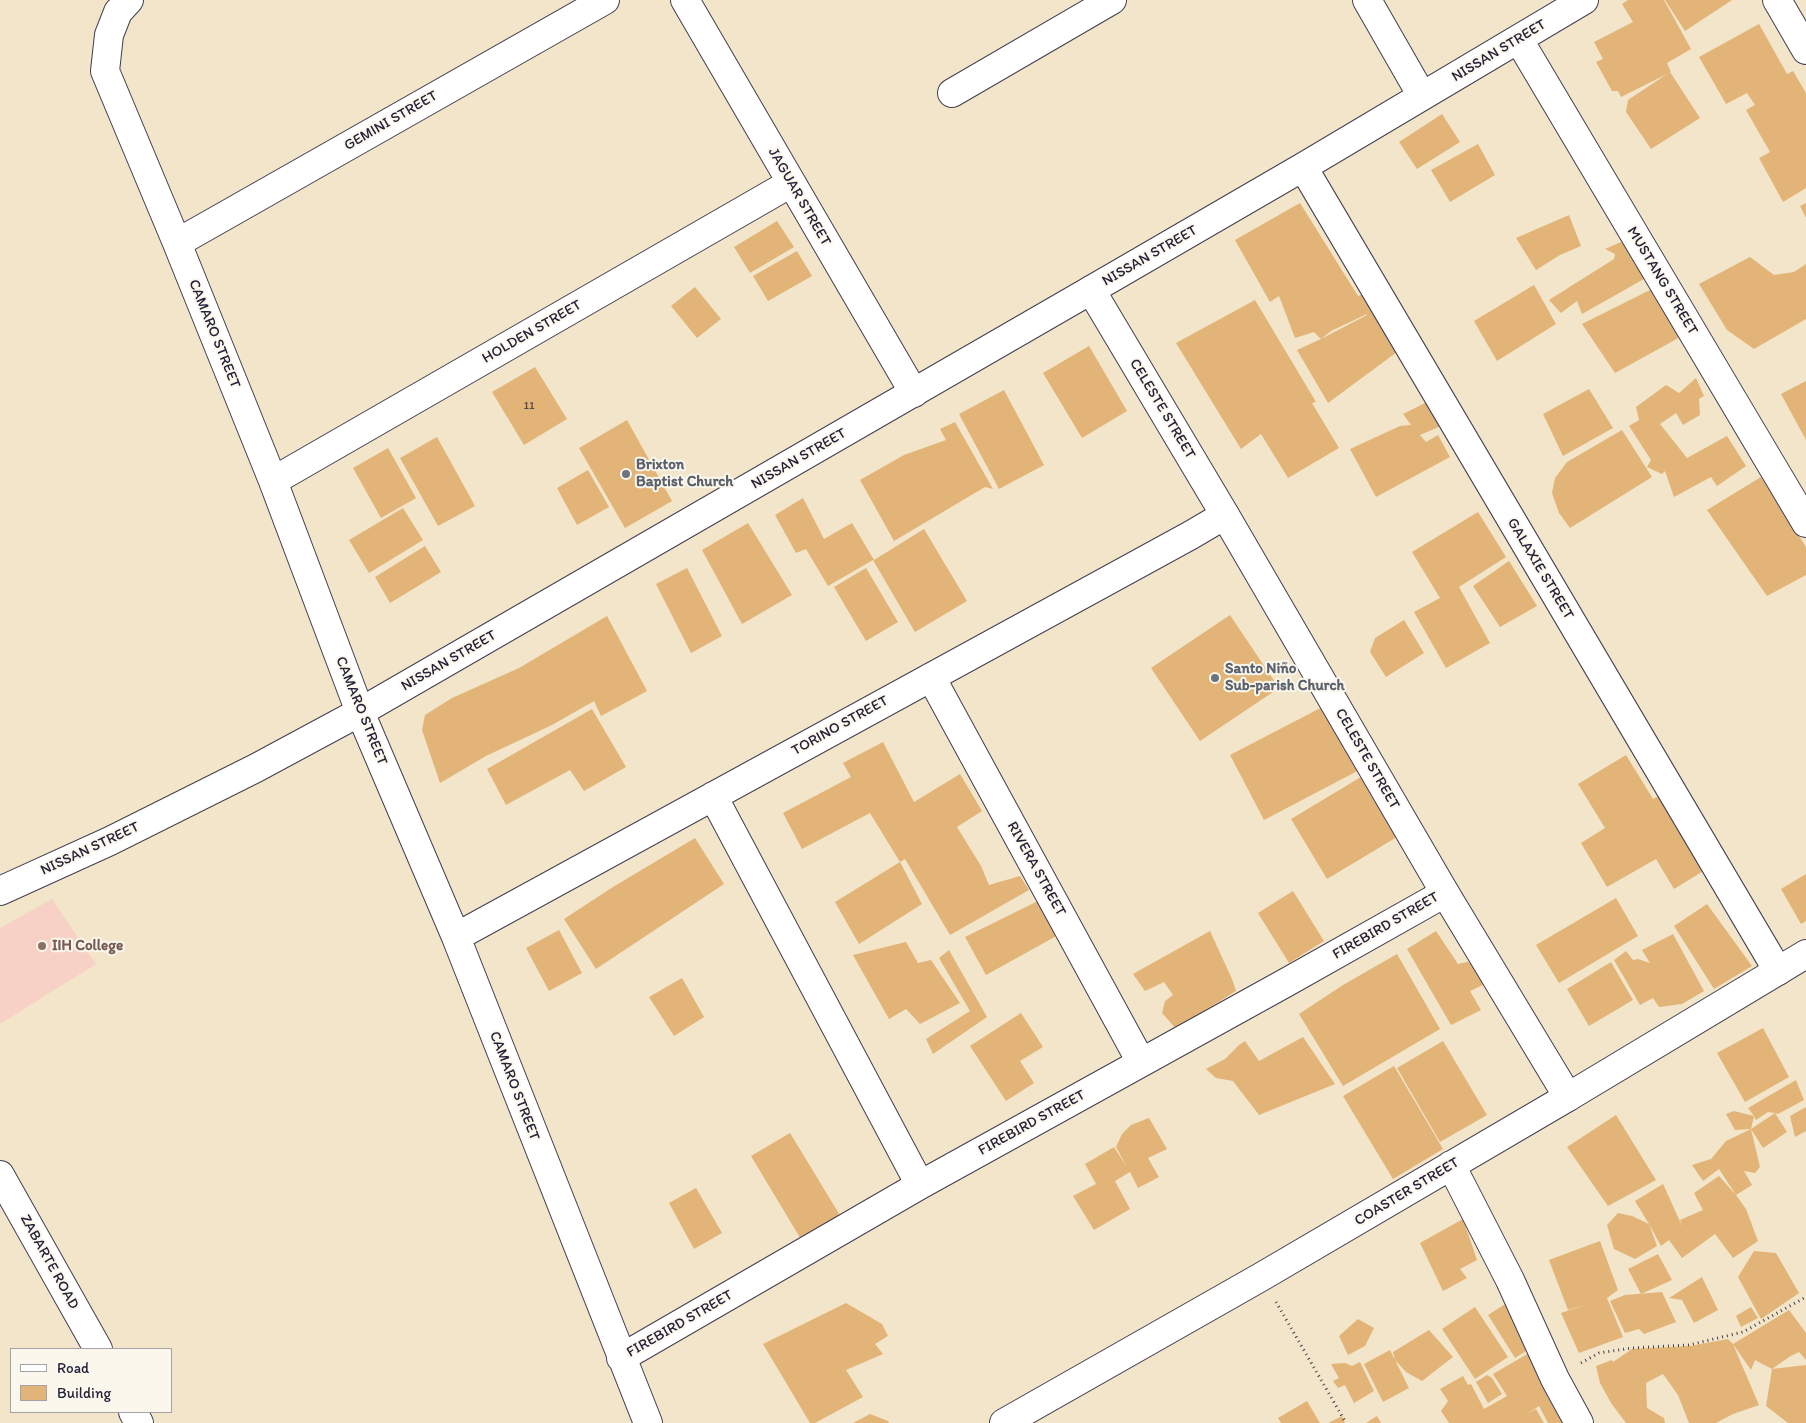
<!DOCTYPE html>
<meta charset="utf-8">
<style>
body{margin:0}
#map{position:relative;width:1806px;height:1423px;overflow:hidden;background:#f2e5ca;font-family:Itim,sans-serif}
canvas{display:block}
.legend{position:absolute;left:10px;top:1348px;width:162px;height:65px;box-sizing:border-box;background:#fbf7ec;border:1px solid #a4a2a5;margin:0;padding:6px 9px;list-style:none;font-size:15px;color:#22223b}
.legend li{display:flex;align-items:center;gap:10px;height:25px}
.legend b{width:25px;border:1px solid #a4a2a5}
</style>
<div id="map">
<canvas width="1806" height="1423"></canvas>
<ul class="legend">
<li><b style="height:6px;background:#fff"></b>Road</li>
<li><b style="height:14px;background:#e3b477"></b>Building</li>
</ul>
</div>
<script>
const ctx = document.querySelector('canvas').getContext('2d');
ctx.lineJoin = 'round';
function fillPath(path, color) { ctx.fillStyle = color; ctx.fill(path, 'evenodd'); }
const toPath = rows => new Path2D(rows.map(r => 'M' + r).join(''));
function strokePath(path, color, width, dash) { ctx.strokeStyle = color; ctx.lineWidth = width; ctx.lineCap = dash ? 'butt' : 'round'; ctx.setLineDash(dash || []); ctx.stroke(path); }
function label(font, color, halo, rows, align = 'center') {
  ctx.font = font + ' Itim,sans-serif'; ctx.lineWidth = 4; ctx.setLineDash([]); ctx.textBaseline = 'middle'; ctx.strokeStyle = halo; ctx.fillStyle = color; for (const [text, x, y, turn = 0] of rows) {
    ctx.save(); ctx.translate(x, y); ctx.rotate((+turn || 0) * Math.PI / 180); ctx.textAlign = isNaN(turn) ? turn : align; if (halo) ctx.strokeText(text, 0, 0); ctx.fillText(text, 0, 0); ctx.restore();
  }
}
fillPath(toPath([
 [52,899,96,964,0,1024,0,928]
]), '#f7d1c6');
fillPath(toPath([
 [1628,0,1664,0,1691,49,1667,63,1671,72,1621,97,1618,91,1612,91,1596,62,1603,59,1594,42,1633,22,1622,4],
 [1665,0,1732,0,1685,31],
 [1759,24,1787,74,1793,71,1806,93,1806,188,1783,202,1759,158,1770,152,1746,110,1755,105,1747,93,1726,104,1699,57],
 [1670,72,1700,118,1651,149,1626,112,1628,100],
 [1442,114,1460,142,1417,169,1399,142],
 [1478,144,1495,175,1450,202,1431,170],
 [1300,203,1358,296,1372,291,1381,308,1372,312,1397,352,1328,403,1297,350,1321,339,1314,332,1295,338,1279,296,1270,302,1235,240],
 [1367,314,1367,315,1321,339,1331,331],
 [1806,203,1806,218,1800,206],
 [1569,215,1581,246,1560,255,1536,270,1516,238],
 [777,221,794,247,750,273,734,247],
 [1630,238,1651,275,1582,314,1577,301,1561,313,1549,300,1614,259,1615,254,1605,249],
 [797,251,812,276,768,301,753,276],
 [1750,257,1774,275,1794,272,1806,264,1806,319,1754,349,1727,330,1699,284],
 [1534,285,1556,324,1497,361,1474,321],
 [695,287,721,319,697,338,671,306],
 [1654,288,1682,336,1615,373,1582,324],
 [1255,300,1316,402,1312,403,1339,448,1288,478,1261,434,1241,449,1176,343],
 [1089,346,1127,411,1082,438,1043,373],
 [535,367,567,419,524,445,492,392],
 [1696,378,1704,396,1699,399,1700,415,1683,425,1676,413,1660,424,1687,458,1727,436,1746,466,1717,486,1711,477,1674,497,1665,471,1662,474,1647,467,1651,460,1629,426,1639,420,1636,407,1666,385,1679,393],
 [1806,381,1806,440,1781,394],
 [1589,389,1613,428,1563,456,1543,414],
 [1004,390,1044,465,999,489,959,414],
 [1433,399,1448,423,1420,435,1426,442,1438,435,1450,457,1376,497,1350,449,1400,426,1411,425,1403,414],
 [627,420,672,501,625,528,579,448],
 [955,422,993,489,985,487,894,541,860,480,904,455,946,440,940,429],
 [1622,430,1652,477,1570,528,1559,513,1552,493,1555,478,1567,462],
 [437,437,475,506,438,526,400,458],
 [388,448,416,498,381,518,353,468],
 [588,470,609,507,577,525,557,488],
 [1761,477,1806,547,1806,575,1767,596,1707,510],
 [803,498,824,539,852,523,874,560,924,529,967,601,915,632,873,560,828,586,806,549,796,553,775,515],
 [403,508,423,540,369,573,349,540],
 [1478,512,1506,557,1459,587,1490,643,1446,668,1414,612,1440,598,1412,552],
 [748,523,792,595,742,624,702,550],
 [425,546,441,572,390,603,375,577],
 [1509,561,1537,606,1500,627,1473,586],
 [687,568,722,636,691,653,656,584],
 [866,568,898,622,866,641,834,587],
 [1230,615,1279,688,1200,741,1151,668],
 [607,616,647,691,601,716,594,701,552,725,486,756,440,783,422,730,425,715,452,698,519,668],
 [1404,620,1424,653,1386,677,1370,652,1375,638],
 [1332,702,1365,767,1264,820,1230,755],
 [592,709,626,767,584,791,570,770,506,805,487,769],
 [883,742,914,802,960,774,982,811,957,827,981,866,989,885,1020,876,1029,890,950,935,905,859,900,862,870,813,802,849,783,813,851,777,843,763],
 [1626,755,1653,799,1664,793,1705,870,1674,889,1656,859,1607,887,1581,843,1605,828,1578,784],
 [1371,771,1407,831,1327,879,1291,819],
 [695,838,724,884,596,969,564,919,613,887],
 [900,862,922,904,859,944,835,902],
 [1806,874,1806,921,1801,924,1781,889],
 [1293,891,1324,941,1289,963,1258,913],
 [1616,898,1638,936,1559,983,1536,945],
 [1038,901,1060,934,986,975,965,937],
 [1707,904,1752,966,1714,989,1674,926],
 [559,930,582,973,549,991,526,948],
 [1210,931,1232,979,1236,991,1176,1029,1162,1013,1165,1001,1173,995,1164,982,1145,991,1133,974],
 [1436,931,1458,964,1476,960,1487,983,1470,991,1481,1010,1451,1025,1407,949],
 [1673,934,1704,991,1682,1004,1659,1007,1653,998,1640,1005,1614,960,1626,951,1633,960,1638,959,1650,963,1642,950],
 [906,942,918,963,931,960,960,1003,920,1024,906,1009,889,1019,853,955],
 [949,950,987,1017,933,1054,926,1039,970,1011,939,958],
 [1397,954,1440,1029,1343,1086,1299,1014,1343,985],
 [1611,962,1633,1000,1589,1026,1567,989],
 [682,978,704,1017,674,1036,649,997],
 [1021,1013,1043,1047,1020,1061,1034,1083,1006,1101,970,1046],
 [1763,1028,1789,1077,1745,1102,1717,1053],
 [1303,1037,1335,1084,1259,1115,1233,1081,1216,1078,1206,1069,1225,1059,1239,1045,1245,1041,1259,1061],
 [1443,1041,1487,1115,1440,1142,1397,1068],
 [1394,1066,1443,1149,1393,1179,1343,1096],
 [1796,1080,1804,1100,1778,1114,1775,1113,1787,1132,1763,1148,1751,1129,1760,1167,1755,1173,1744,1171,1752,1185,1736,1195,1719,1169,1703,1181,1692,1165,1711,1159,1726,1141,1751,1129,1735,1130,1726,1114,1734,1111,1754,1116,1751,1129,1775,1113,1768,1112,1756,1120,1754,1116,1748,1108],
 [1806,1107,1806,1131,1795,1137,1790,1116],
 [1616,1115,1656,1180,1608,1206,1567,1147],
 [1149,1118,1167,1149,1148,1158,1159,1177,1138,1188,1130,1172,1115,1181,1130,1209,1094,1230,1073,1196,1096,1184,1085,1164,1114,1147,1127,1167,1116,1147,1122,1134,1131,1125],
 [790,1133,841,1217,802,1241,751,1156],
 [1719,1176,1736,1195,1746,1209,1758,1241,1733,1258,1715,1234,1682,1258,1669,1240,1661,1246,1649,1224,1657,1246,1635,1259,1614,1249,1607,1225,1618,1213,1632,1216,1649,1224,1635,1201,1663,1184,1683,1228,1680,1220,1703,1210,1694,1193],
 [696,1188,722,1233,694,1249,669,1203],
 [1463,1219,1477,1260,1460,1269,1467,1278,1443,1291,1420,1243],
 [1600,1241,1618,1290,1607,1298,1623,1337,1579,1353,1561,1313,1585,1305,1568,1310,1549,1260],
 [1754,1251,1776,1253,1799,1293,1761,1319,1738,1277],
 [1658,1254,1672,1280,1641,1294,1628,1269],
 [1702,1277,1718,1310,1694,1323,1682,1300,1669,1298],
 [1662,1292,1676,1322,1644,1334,1639,1329,1625,1333,1610,1301,1625,1295],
 [1510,1301,1537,1344,1515,1358,1488,1315],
 [846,1303,882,1324,888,1336,875,1344,883,1354,846,1370,863,1397,815,1423,810,1423,763,1344],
 [1475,1307,1508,1357,1475,1379,1442,1329],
 [1751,1307,1758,1318,1741,1327,1736,1316],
 [1789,1310,1806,1333,1806,1360,1799,1352,1789,1357,1772,1369,1755,1360,1751,1370,1733,1344,1759,1405,1733,1414,1716,1423,1689,1423,1678,1395,1663,1374,1646,1383,1647,1408,1664,1418,1665,1423,1626,1423,1611,1403,1600,1383,1596,1366,1612,1360,1613,1362,1632,1349,1690,1346,1728,1339,1733,1344],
 [1358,1319,1374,1328,1365,1346,1348,1355,1339,1336],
 [1429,1330,1453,1357,1422,1381,1406,1372,1395,1360,1393,1352],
 [1536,1349,1575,1423,1548,1423,1539,1406,1527,1414,1536,1409,1544,1423,1449,1423,1441,1411,1448,1401,1440,1389,1463,1376,1468,1385,1471,1384,1484,1409,1507,1396,1493,1374],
 [1390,1350,1409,1388,1383,1402,1364,1364],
 [1360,1362,1374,1391,1354,1403,1345,1385,1338,1388,1333,1381,1339,1378,1331,1364,1345,1363,1352,1366],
 [1806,1365,1806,1423,1788,1423,1766,1406,1772,1369],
 [1487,1375,1492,1378,1502,1394,1488,1403,1476,1382],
 [1307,1401,1320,1423,1281,1423,1278,1418],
 [870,1414,888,1421,889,1423,853,1423],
 [1342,1416,1345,1423,1328,1423],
 [1377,1416,1381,1423,1366,1423]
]), '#e3b477');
const minor = toPath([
 [129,0,118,12,109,35,105,71,177,243,273,481,360,712,456,937,648,1423],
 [685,0,914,393],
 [1367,0,1422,96],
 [1777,0,1806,50],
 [1519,40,1806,523],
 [952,93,1112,0],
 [1303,167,1778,971],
 [177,243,605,0],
 [1091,290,1303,167,1584,0],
 [273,481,791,183],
 [931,677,1141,1062],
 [713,796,920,1185],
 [456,937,1191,535,1225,515],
 [1451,1165,1510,1280,1555,1379,1579,1423],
 [621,1358,920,1185,1287,982,1445,893],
 [1004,1423,1261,1277,1568,1097]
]);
const tertiary = toPath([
 [0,891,110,841,256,768,360,712,1091,290,1225,515,1445,893,1568,1097,1806,954]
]);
const secondary = toPath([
 [0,1175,98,1349],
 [133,1412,139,1423]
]);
strokePath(minor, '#413f50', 30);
strokePath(tertiary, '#413f50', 30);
strokePath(secondary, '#413f50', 30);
strokePath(toPath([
 [1276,1302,1346,1423],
 [1581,1363,1599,1353,1632,1348,1689,1345,1743,1332,1806,1297]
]), '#413f50', 3, [1, 4]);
strokePath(minor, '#fff', 28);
strokePath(tertiary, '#fff', 28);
strokePath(secondary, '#fff', 28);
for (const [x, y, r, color] of [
 [626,474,5,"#6b7280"],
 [1215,678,5,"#6b7280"],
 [42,946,5,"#8d6e63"]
]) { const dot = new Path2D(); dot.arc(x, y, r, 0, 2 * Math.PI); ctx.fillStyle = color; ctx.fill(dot); strokePath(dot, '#fbf7ec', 2); }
label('12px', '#52464a', null, [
 ["11",529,406]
]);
label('15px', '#22223b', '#fbf7ec', [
 ["NISSAN STREET",1499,51,-31],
 ["GEMINI STREET",391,121,-30],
 ["JAGUAR STREET",799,197,60],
 ["NISSAN STREET",1150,256,-30],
 ["MUSTANG STREET",1662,281,59],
 ["HOLDEN STREET",532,332,-30],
 ["CAMARO STREET",214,334,68],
 ["CELESTE STREET",1162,409,59],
 ["NISSAN STREET",799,459,-30],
 ["GALAXIE STREET",1540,569,59],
 ["NISSAN STREET",449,661,-30],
 ["CAMARO STREET",361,711,68],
 ["TORINO STREET",840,726,-29],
 ["CELESTE STREET",1367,759,60],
 ["NISSAN STREET",90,849,-25],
 ["RIVERA STREET",1036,869,61],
 ["FIREBIRD STREET",1386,926,-30],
 ["CAMARO STREET",514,1086,69],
 ["FIREBIRD STREET",1032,1123,-29],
 ["COASTER STREET",1407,1192,-31],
 ["ZABARTE ROAD",49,1262,61],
 ["FIREBIRD STREET",680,1324,-30]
]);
label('bold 15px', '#5b616d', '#fbf7ec', [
 ["Brixton",636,465],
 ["Baptist Church",636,482],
 ["Santo Niño",1225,669],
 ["Sub-parish Church",1225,686]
], 'left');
label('bold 15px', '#785e54', '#fbf7ec', [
 ["IIH College",52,946]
], 'left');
</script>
